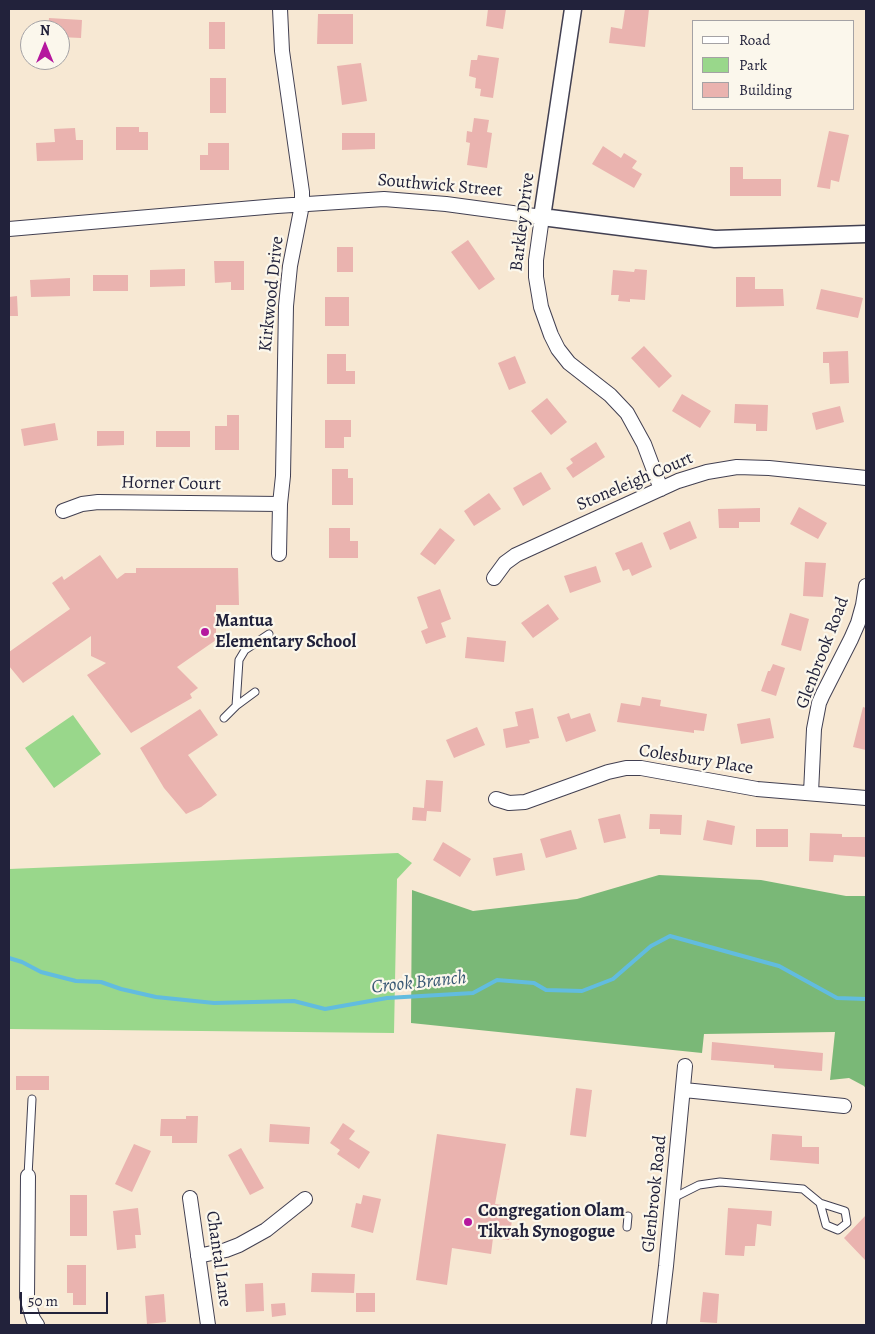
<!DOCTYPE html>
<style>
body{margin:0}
#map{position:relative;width:875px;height:1334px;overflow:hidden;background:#f7e8d3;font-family:Alegreya,serif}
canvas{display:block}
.frame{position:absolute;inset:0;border:10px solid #22223b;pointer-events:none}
.legend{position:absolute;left:692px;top:20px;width:162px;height:90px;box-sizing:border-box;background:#fbf7ec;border:1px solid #a4a2a5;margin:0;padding:6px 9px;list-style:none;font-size:15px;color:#22223b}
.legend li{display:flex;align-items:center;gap:10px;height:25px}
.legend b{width:25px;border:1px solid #a4a2a5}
.north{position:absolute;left:20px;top:20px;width:50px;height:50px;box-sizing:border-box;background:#fbf7ec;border:1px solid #a4a2a5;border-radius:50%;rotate:0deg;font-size:14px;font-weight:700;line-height:20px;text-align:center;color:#22223b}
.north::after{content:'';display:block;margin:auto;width:18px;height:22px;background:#b5179e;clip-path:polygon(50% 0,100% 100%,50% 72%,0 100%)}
.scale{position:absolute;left:20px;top:1292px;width:88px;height:22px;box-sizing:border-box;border:2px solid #22223b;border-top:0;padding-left:6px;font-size:15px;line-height:18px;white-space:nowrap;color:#22223b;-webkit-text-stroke:4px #fbf7ec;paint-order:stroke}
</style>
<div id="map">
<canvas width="875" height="1334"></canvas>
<div class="frame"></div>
<ul class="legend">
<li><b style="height:6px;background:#fff"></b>Road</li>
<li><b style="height:14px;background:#99d78b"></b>Park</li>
<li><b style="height:14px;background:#eab3af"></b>Building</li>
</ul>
<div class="north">N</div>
<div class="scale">50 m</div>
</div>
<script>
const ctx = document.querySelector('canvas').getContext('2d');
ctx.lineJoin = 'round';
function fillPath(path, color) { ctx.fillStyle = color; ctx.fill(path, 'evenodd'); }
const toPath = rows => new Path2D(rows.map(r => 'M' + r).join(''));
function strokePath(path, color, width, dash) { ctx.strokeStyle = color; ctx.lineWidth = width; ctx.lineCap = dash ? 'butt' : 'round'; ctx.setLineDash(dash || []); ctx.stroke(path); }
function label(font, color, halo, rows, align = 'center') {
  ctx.font = font + ' Alegreya,serif'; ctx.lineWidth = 4.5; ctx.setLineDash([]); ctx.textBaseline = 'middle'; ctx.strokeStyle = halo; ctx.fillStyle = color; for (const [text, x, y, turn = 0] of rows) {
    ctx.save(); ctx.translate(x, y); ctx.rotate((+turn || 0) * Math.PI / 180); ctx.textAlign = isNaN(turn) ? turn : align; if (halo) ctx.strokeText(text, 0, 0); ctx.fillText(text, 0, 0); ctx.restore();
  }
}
fillPath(toPath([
 [73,715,101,754,54,788,25,748],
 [398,853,412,863,397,879,394,1033,9,1029,9,869]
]), '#99d78b');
fillPath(toPath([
 [659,875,761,880,846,896,866,896,866,1089,864,1086,849,1078,830,1080,835,1032,704,1034,702,1053,411,1023,412,890,473,911,577,899]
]), '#7ab877');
strokePath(toPath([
 [9,958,22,962,41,972,76,981,101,982,121,989,156,997,214,1003,294,1001,325,1009,387,998,473,993,497,980,534,983,546,990,582,991,613,979,651,946,670,936,779,966,837,998,866,999]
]), '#62bcdf', 4);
fillPath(toPath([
 [488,9,506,9,503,29,486,26],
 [625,9,649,9,645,47,609,43,611,27,622,29],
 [318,14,353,14,353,44,317,44],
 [49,18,82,20,81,38,60,37,60,30,48,30],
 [209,22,225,22,225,49,209,49],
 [478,55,499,58,493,98,480,96,481,89,475,88,476,78,469,76,471,60,477,60],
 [361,63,367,101,342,105,337,66],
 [210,78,226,78,226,113,210,113],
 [474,118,489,120,487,132,492,133,487,168,467,165,470,143,466,142,467,131,472,132],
 [116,127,139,127,139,132,148,132,148,150,116,150],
 [75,128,76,140,83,140,83,160,37,161,36,143,55,142,54,129],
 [829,131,849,135,839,182,831,180,830,189,817,187],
 [342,133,375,133,375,149,342,150],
 [208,143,229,143,229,170,200,170,200,155,208,155],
 [603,146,621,158,624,153,637,161,632,168,642,174,634,188,592,164],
 [730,167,743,167,743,179,781,179,781,196,730,196],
 [468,240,495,279,479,290,451,252],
 [337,247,353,247,353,272,337,272],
 [214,261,244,261,244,290,231,290,231,282,215,283],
 [185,269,185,286,150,287,150,270],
 [635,269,647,270,645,300,630,299,630,302,618,301,619,295,611,295,613,270,634,272],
 [93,275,128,275,128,291,93,291],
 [736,277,755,277,755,289,783,289,784,306,736,307],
 [70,278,70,296,31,297,30,280],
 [821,289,863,298,858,318,816,309],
 [17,296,18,316,9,316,9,297],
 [325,297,349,297,349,326,325,326],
 [644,346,672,376,659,388,631,358],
 [848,351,849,383,830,384,829,363,823,363,823,352],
 [327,354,346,354,346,371,355,371,355,384,327,384],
 [515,356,526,383,509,390,498,363],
 [682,394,711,411,700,428,672,411],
 [547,398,567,422,551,435,531,411],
 [735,404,768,405,767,431,756,431,756,424,734,423],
 [840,406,844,422,816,430,812,413],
 [227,415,239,415,239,450,215,450,215,426,227,426],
 [325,420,351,420,351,437,344,437,344,448,325,448],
 [55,423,58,440,24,446,21,429],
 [97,431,124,431,124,445,97,446],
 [156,431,190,431,190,447,156,447],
 [596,442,605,457,573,478,566,468,573,463,570,459],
 [332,469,348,469,348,478,353,478,353,505,332,505],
 [541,472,551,489,523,506,513,488],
 [489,493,501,509,474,526,464,511],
 [799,507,827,523,818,539,790,524],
 [760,508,760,522,739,522,739,528,719,528,718,509],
 [690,521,697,538,670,550,663,533],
 [329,528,350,528,350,541,358,541,358,558,329,558],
 [440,528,455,540,435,565,420,554],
 [642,542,652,567,632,576,629,569,623,571,615,553],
 [100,555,117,579,125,573,136,573,136,568,238,568,239,605,216,605,216,640,177,667,198,688,190,694,192,698,131,733,87,675,106,663,91,656,91,636,23,683,9,666,9,652,70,609,52,583,62,576,64,580],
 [805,562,826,563,823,597,803,596],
 [596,566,601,582,570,593,564,576],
 [440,589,451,619,441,623,446,637,426,644,421,631,428,628,417,597],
 [548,604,559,619,533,638,521,623],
 [790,613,809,619,801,651,781,645],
 [467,637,506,641,504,662,465,658],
 [773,664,785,668,776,696,761,691,768,671,770,671],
 [642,697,661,700,660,706,707,714,704,731,694,730,694,733,617,722,621,703,640,706],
 [863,707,866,708,866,750,853,747],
 [533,708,539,738,529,740,530,743,506,748,503,729,518,726,515,712],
 [200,709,218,735,188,755,217,795,201,807,186,814,164,788,140,748],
 [569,713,571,719,590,713,596,731,566,742,557,717],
 [770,718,774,738,741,744,737,724],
 [477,727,485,745,454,758,446,740],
 [426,780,443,781,441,812,427,811,426,821,412,820,413,807,424,808],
 [620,814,626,838,604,843,598,819],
 [650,814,682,815,681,835,660,834,660,829,649,829],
 [707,820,735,826,732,845,703,840],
 [756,829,788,829,788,847,756,847],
 [571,830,577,849,546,858,540,839],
 [810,833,842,834,842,837,866,837,866,857,834,855,833,862,809,861],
 [443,842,471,859,460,877,433,860],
 [522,853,525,870,496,876,493,858],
 [712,1042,823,1053,822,1071,774,1068,774,1065,711,1060],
 [16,1076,49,1076,49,1090,16,1090],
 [576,1088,592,1090,586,1137,570,1135],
 [186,1116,198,1116,197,1143,172,1143,172,1136,160,1136,161,1119,186,1119],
 [343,1123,355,1131,349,1139,370,1152,359,1169,337,1154,340,1150,330,1143],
 [270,1124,310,1127,309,1144,269,1142],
 [437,1134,506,1144,495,1204,514,1207,509,1240,493,1238,491,1254,452,1248,447,1285,416,1280],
 [772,1134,802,1136,802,1147,819,1147,819,1164,770,1160],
 [134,1144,151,1151,132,1192,115,1184],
 [241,1148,264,1188,250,1195,228,1155],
 [70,1195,87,1195,87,1236,70,1236],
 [363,1195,381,1199,373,1233,351,1227,356,1203,361,1204],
 [138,1208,141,1235,135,1235,136,1248,117,1250,113,1211],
 [728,1208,772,1211,771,1226,757,1224,755,1246,745,1246,744,1256,725,1255],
 [866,1215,866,1261,844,1238],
 [67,1265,86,1265,86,1305,73,1305,73,1293,67,1293],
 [312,1273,355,1274,354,1293,311,1292],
 [263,1283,264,1311,246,1312,245,1284],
 [703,1292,719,1294,717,1323,700,1322],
 [356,1293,375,1293,375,1312,356,1312],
 [164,1294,166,1322,147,1324,145,1296],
 [285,1303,286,1315,272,1317,271,1304]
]), '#eab3af');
const service = toPath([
 [236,706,255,692],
 [224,718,236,706,239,660,245,650,269,634],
 [28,1176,32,1099],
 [673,1198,699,1185,720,1182,803,1189,820,1203,826,1225,838,1230,847,1223,845,1211,820,1203],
 [627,1227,628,1216]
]);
const minor = toPath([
 [9,229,277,206,384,199,446,204,542,217,536,260,536,277,541,307,551,335,558,349,569,363,610,395,627,413,644,444,661,489],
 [63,511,82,504,98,502,280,504],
 [279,554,280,504,283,476,286,306,290,266,302,205,302,192,282,51,280,9],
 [494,578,505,563,516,555,678,481,707,472,737,467,769,468,866,478],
 [811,793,814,729,819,703,823,694,851,639,858,623,863,605,866,586],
 [496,799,509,803,525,802,608,772,626,768,641,768,757,789,866,798],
 [684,1090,844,1106],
 [28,1176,27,1297,33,1319,37,1325],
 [190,1198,208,1325],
 [198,1256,226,1250,239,1245,266,1230,305,1199],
 [659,1325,666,1266,685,1066]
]);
const tertiary = toPath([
 [573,9,542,217,715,239,866,234]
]);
strokePath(service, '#424052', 9);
strokePath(minor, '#424052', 16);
strokePath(tertiary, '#424052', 19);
strokePath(service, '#fff', 7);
strokePath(minor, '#fff', 14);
strokePath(tertiary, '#fff', 16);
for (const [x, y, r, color] of [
 [205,632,5,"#b5179e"],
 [468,1222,5,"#b5179e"]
]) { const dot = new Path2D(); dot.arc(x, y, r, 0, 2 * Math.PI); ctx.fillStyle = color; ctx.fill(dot); strokePath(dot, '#fbf7ec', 2); }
label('18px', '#22223b', '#fbf7ec', [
 ["Southwick Street",440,186,5],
 ["Barkley Drive",523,222,-83],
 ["Kirkwood Drive",272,294,-84],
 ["Stoneleigh Court",635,482,-23],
 ["Horner Court",171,484,1],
 ["Glenbrook Road",823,653,-69],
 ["Colesbury Place",696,760,9],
 ["Glenbrook Road",655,1194,-84],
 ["Chantal Lane",218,1259,82]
]);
label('bold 18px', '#22223b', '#fbf7ec', [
 ["Mantua",215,622],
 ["Elementary School",215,643],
 ["Congregation Olam",478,1212],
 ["Tikvah Synogogue",478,1233]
], 'left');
label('italic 19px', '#385874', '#fbf7ec', [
 ["Crook Branch",419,983,-6]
]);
</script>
